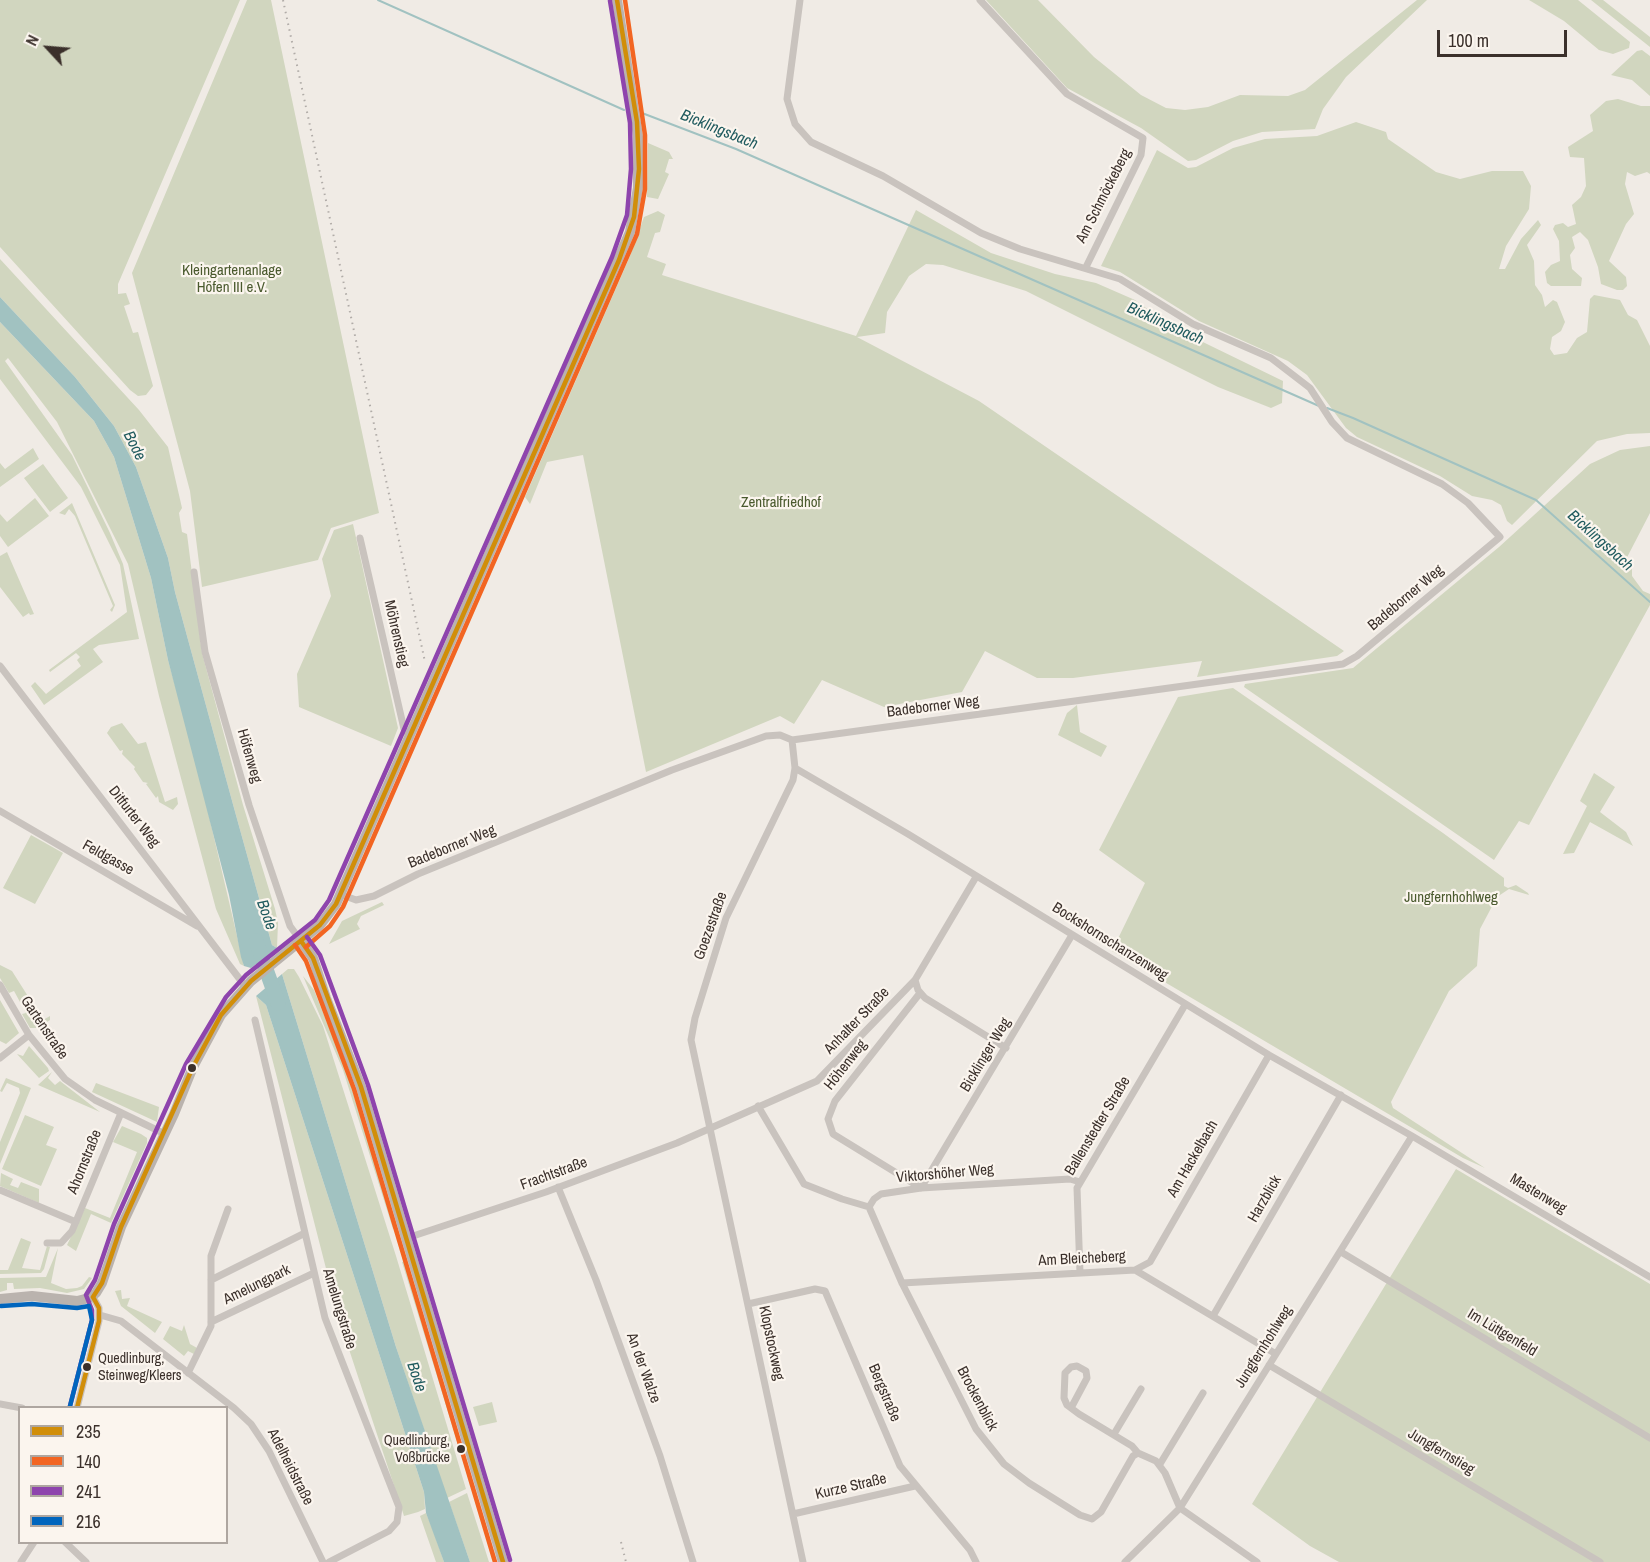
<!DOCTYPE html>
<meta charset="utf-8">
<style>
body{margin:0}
#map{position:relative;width:1650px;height:1562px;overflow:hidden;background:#f0ebe5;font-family:"Archivo Narrow",sans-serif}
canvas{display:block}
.legend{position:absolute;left:18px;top:1406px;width:210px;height:138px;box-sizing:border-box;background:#fbf5ee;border:2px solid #aea6a0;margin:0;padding:8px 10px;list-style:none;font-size:18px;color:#3b302b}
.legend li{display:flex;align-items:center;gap:12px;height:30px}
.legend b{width:30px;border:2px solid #aea6a0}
.north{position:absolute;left:18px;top:18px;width:60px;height:60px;-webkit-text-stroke:4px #fbf5ee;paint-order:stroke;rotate:296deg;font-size:16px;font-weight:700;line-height:24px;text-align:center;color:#3b302b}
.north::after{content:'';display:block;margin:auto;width:21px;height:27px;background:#3b302b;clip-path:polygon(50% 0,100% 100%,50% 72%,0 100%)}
.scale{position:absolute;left:1437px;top:30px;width:130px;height:27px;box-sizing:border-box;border:3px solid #3b302b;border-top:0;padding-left:8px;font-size:18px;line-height:21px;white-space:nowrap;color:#3b302b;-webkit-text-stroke:4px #fbf5ee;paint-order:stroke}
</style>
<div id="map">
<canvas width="1650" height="1562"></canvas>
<ul class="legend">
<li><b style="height:8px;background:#d18e09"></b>235</li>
<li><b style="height:8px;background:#f26522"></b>140</li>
<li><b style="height:8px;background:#8e44ad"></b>241</li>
<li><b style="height:8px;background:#0065bd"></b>216</li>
</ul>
<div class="north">N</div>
<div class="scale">100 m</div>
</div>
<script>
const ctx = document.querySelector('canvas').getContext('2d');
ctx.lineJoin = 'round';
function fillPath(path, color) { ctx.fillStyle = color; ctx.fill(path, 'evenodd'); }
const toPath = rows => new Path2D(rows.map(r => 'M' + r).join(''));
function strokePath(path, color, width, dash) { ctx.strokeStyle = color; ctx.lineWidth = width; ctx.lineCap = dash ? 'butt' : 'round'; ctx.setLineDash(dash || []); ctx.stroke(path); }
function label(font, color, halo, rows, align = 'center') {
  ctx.font = font + ' "Archivo Narrow",sans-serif'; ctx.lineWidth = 4.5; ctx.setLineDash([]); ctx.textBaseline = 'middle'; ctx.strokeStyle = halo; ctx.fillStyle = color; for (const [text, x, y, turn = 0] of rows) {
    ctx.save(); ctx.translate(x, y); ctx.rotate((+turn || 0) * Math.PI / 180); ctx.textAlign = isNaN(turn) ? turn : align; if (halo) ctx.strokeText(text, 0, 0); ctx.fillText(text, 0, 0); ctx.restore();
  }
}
fillPath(toPath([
 [0,0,240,0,118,284,118,294,126,293,130,304,124,306,133,333,138,332,153,386,146,395,138,396,130,390,0,247],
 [247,0,271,0,379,513,331,528,318,560,202,587,190,491,132,273],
 [986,0,1038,0,1094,57,1141,95,1166,108,1185,110,1208,107,1240,95,1288,96,1305,90,1417,0,1427,0,1346,77,1323,109,1315,129,1262,132,1233,141,1196,160,1188,161,1141,128,1067,88],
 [1529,0,1578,0,1630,42,1629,48,1613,54,1599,50,1564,21],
 [1591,0,1603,0,1650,37,1650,47],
 [1642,50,1650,56,1650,96,1632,80,1611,75,1637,51],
 [1618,99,1641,106,1650,106,1650,174,1647,172,1635,176,1627,172,1625,184,1634,214,1626,224,1609,261,1626,277,1627,286,1623,290,1617,290,1601,284,1598,267,1588,240,1580,232,1572,237,1575,248,1570,255,1572,269,1582,278,1581,286,1551,286,1547,283,1545,272,1551,265,1560,261,1559,241,1553,229,1555,225,1563,223,1568,227,1576,224,1572,205,1581,197,1586,186,1584,158,1570,157,1568,147,1593,131,1590,115,1606,101],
 [1356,122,1386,132,1388,139,1436,172,1460,179,1492,171,1523,171,1531,186,1529,209,1506,246,1499,269,1505,269,1521,239,1538,220,1541,225,1527,245,1534,261,1535,285,1542,295,1545,307,1553,300,1557,302,1565,322,1561,331,1552,337,1550,349,1554,355,1567,353,1577,338,1587,332,1590,299,1594,295,1620,300,1628,315,1637,320,1650,346,1650,433,1627,434,1597,441,1512,525,1507,521,1501,505,1492,500,1472,496,1440,476,1357,437,1346,428,1307,375,1288,361,1199,321,1120,272,1101,266,1157,150,1188,168,1196,167,1233,148,1265,139,1317,136],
 [648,143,669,152,673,159,669,159,665,172,669,174,658,199,647,197],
 [916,210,991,253,1055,274,1096,283,1135,300,1172,327,1283,381,1282,403,1271,408,1218,387,1026,291,943,265,926,264,909,276,887,312,885,333,857,337,979,401,1344,651,1337,656,1197,677,1202,661,1073,678,1037,678,985,651,962,692,884,707,822,680,794,724,780,716,646,772,583,455,547,462,530,504,525,497,630,256,644,217,658,211,665,215,660,232,655,233,647,257,666,264,662,275,856,336],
 [0,259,139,410,168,447,182,508,179,513,182,532,187,534,202,653,243,805,275,909,278,923,277,948,272,945,234,808,175,592,168,558,136,467,114,426,75,377,0,297],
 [0,322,94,421,114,457,151,578,168,660,195,756,244,966,240,964,216,909,159,696,128,564,57,422,8,358,5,361,72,455,110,533,123,564,139,639,99,645,93,649,103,662,44,705,31,686,35,682,46,694,81,666,77,660,80,657,76,653,50,672,49,670,127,612,120,565,81,487,0,379],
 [1650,446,1650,513,1621,569,1632,565,1632,576,1643,591,1650,594,1650,605,1529,825,1519,821,1494,860,1244,687,1245,684,1353,668,1499,547,1590,464,1620,450],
 [33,448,39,459,0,487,0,463,5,469],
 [43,464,68,498,50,512,24,478],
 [35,498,49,516,8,547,0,536,0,514,7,522],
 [72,503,115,605,112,612,110,610,113,606,75,516,69,509,65,515,59,513],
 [353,524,398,728,391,746,299,707,297,674,331,596,322,559,334,530],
 [7,552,34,614,30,615,29,613,23,617,0,587,0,556],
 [1233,688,1443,833,1504,878,1504,886,1508,888,1516,885,1528,893,1529,895,1509,889,1497,897,1480,929,1477,966,1449,991,1391,1102,1393,1108,1485,1168,1463,1158,1112,951,1145,883,1099,850,1178,697],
 [1077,705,1080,732,1107,746,1101,757,1058,735,1067,713],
 [122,723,138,744,146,742,165,802,177,797,178,804,173,810,159,802,158,796,156,798,146,784,148,783,143,782,134,769,135,767,122,754,123,750,120,751,107,733,111,727],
 [1594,773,1615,787,1600,812,1626,832,1633,846,1590,822,1574,853,1563,854,1587,806,1580,801],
 [31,835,63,853,35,904,3,888],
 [382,902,384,905,361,916,357,924,360,929,329,944,342,921],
 [0,965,12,971,43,1020,50,1016,50,1020,37,1028,30,1028,22,1014,26,1013,14,991,9,993,0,978],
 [288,969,294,969,299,977,323,1026,396,1256,466,1489,447,1498,396,1347,282,974],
 [303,976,314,990,346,1070,395,1228,393,1229,343,1070],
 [256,996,266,1005,424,1492,425,1509,418,1512,404,1516,339,1319],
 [0,1000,19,1033,6,1044,0,1041],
 [29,1046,48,1068,49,1071,39,1078,17,1054,23,1056],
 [52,1072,48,1078,55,1085,60,1081,100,1112,38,1085],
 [6,1078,31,1088,0,1164,0,1142,20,1093,19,1088,7,1083,2,1092,0,1091],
 [96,1083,159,1107,157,1122,92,1092],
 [25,1115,54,1127,46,1145,57,1149,41,1186,2,1169],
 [122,1126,141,1134,147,1138,147,1143,111,1223,91,1214,76,1251,67,1245,85,1208,110,1218,137,1152,113,1142],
 [1456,1169,1650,1284,1650,1562,1339,1562,1310,1546,1252,1504],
 [1,1173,13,1179,10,1185,18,1188,21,1182,39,1189,39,1203,0,1186],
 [21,1238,31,1242,22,1268,40,1270,47,1246,50,1247,44,1269,41,1273,0,1274,0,1270,8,1270],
 [58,1248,51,1283,66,1289,77,1288,82,1286,89,1277,92,1278,84,1289,67,1293,40,1288,14,1289,13,1283,7,1283,7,1290,0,1292,0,1278,46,1277],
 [405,1261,473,1486,471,1487,402,1262],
 [121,1290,122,1299,130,1298,127,1306,162,1322,155,1333,121,1306,115,1291],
 [184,1325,190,1344,197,1348,194,1354,188,1351,184,1356,163,1339,170,1326,182,1331],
 [492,1402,497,1422,479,1426,473,1407],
 [467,1493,489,1562,470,1562,449,1502],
 [426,1513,433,1530,444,1562,436,1562,420,1516]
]), '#d1d6bf');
fillPath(toPath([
 [0,297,75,377,114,426,136,467,168,558,175,592,234,808,272,945,277,948,251,968,244,966,241,957,229,895,168,660,151,578,114,457,94,421,0,322],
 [282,974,396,1347,470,1562,444,1562,426,1513,424,1492,266,1005,256,996]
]), '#a1c2c1');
strokePath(toPath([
 [378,0,624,110],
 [642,113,736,149,1319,406],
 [1327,408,1353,418,1536,500,1650,602]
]), '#a1c2c1', 2);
strokePath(toPath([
 [256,941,278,1003]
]), '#a1c2c1', 15);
strokePath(toPath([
 [980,0,1067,94,1143,138,1141,155,1086,267],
 [360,538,404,729,409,735],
 [194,572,205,652,249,805,290,926,301,941],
 [0,666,245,986],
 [792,740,795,768,793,780,726,918,695,1018,691,1040,803,1562],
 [795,768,908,834,1269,1055,1412,1136,1650,1277],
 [0,811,197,926],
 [340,894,356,900,374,896,418,874,672,770,766,736,780,735,792,740,1343,664,1357,656,1500,537,1468,503,1442,484,1347,438,1332,422,1310,388,1271,358,1193,324,1120,279,1020,249,981,233,883,176,811,142,795,124,787,99,800,0],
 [915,980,918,990,925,998,1006,1048],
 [0,985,29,1035,65,1079,95,1100,165,1134],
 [920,993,835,1101,828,1119,833,1134,921,1188,1072,935],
 [255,1020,325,1318,399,1507,397,1522,389,1531,329,1562],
 [0,1058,29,1035],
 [758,1106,804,1184,842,1199,869,1207],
 [558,1187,596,1280,660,1456,693,1562],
 [0,1190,76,1222],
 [869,1207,902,1283,976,1429,1004,1464,1029,1483,1080,1515,1092,1519,1101,1512,1133,1456,1138,1453],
 [869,1207,874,1199,881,1194,921,1188,1070,1179,1080,1182],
 [407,1238,546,1192,677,1143,817,1081,915,980,976,877],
 [47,1243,61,1243,72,1231,121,1113],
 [1341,1252,1650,1438],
 [1135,1270,1150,1262,1269,1055],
 [1080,1273,1077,1188,1185,1005],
 [211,1280,305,1233],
 [902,1283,1135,1270,1276,1354],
 [748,1304,815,1289,825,1291,900,1466,970,1550,976,1562],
 [100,1315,121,1321,234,1408,251,1424,269,1451,323,1562],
 [1213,1316,1341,1095],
 [211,1322,314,1273],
 [1269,1365,1600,1562],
 [188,1373,211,1326,211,1256,228,1209],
 [0,1404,22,1408],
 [77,1408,99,1321,99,1308,93,1297],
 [1071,1408,1087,1378,1086,1371,1077,1366,1071,1367,1065,1373,1064,1398,1067,1405,1079,1414,1132,1446,1138,1453,1156,1461,1165,1473,1180,1508,1257,1562],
 [1114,1434,1141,1389],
 [1160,1464,1203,1393],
 [793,1514,915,1486],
 [65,1542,86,1562],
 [21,1562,34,1542],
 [1125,1562,1180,1508,1412,1136]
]), '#c9c3be', 7);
strokePath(toPath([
 [301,941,313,958,326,998,361,1087,503,1562],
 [0,1299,32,1296,77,1301,89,1298,96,1293,102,1283,121,1227,174,1114,193,1067,221,1015,251,981,320,925,336,904,630,232,638,188,638,136,617,0]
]), '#bab3ae', 10);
strokePath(toPath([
 [283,0,425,662],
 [621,1542,626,1562]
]), '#b1aca8', 2, [1.5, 4.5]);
strokePath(toPath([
 [301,941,313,958,361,1087,503,1562],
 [93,1297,102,1283,121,1227,193,1067,221,1015,251,981,320,925,336,904,619,260,634,217,639,169,637,122,617,0],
 [77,1408,99,1321,99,1308,93,1297]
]), '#d18e09', 4.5);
strokePath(toPath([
 [295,945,306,961,354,1089,495,1562],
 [306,947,330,926,343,907,637,234,645,189,645,135,625,0]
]), '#f26522', 4.5);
strokePath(toPath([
 [307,937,320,955,368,1085,510,1560],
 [70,1406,92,1320,92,1310,86,1295,95,1280,114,1224,186,1064,226,997,246,975,315,920,329,900,612,257,627,215,631,169,630,123,610,1]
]), '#8e44ad', 4.5);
strokePath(toPath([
 [1,1306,32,1304,77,1308,89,1306,92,1320,70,1406]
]), '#0065bd', 4.5);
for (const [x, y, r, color] of [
 [192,1068,5,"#3b302b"],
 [87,1367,5,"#3b302b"],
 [461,1449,5,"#3b302b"]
]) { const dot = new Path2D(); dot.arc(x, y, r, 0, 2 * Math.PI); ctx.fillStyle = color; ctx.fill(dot); strokePath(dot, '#fbf5ee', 2); }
label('14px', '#3b302b', '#fbf5ee', [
 ["Quedlinburg,",98,1359],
 ["Steinweg/Kleers",98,1376],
 ["Quedlinburg,",450,1441,"right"],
 ["Voßbrücke",450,1458,"right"]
], 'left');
label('15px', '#3b302b', '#fbf5ee', [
 ["Am Schmöckeberg",1104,196,-63],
 ["Badeborner Weg",1406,598,-40],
 ["Möhrenstieg",396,634,77],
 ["Badeborner Weg",933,707,-7],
 ["Höfenweg",249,756,74],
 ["Ditfurter Weg",134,817,52],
 ["Badeborner Weg",452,847,-22],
 ["Feldgasse",108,858,29],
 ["Goezestraße",711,926,-70],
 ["Bockshornschanzenweg",1110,942,32],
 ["Anhalter Straße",857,1021,-46],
 ["Gartenstraße",44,1028,56],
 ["Bicklinger Weg",986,1055,-59],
 ["Höhenweg",846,1065,-52],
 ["Ballenstedter Straße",1098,1126,-59],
 ["Am Hackelbach",1193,1159,-60],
 ["Ahornstraße",85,1162,-68],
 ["Frachtstraße",554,1174,-20],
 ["Viktorshöher Weg",945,1174,-5],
 ["Mastenweg",1538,1194,31],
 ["Harzblick",1265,1199,-60],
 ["Am Bleicheberg",1082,1259,-3],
 ["Amelungpark",257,1285,-26],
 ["Amelungstraße",339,1309,73],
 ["Im Lüttgenfeld",1502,1333,31],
 ["Klopstockweg",771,1343,78],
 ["Jungfernhohlweg",1264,1347,-58],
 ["An der Walze",643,1368,70],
 ["Bergstraße",884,1393,67],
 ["Brockenblick",977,1399,62],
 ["Jungfernstieg",1441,1452,31],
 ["Adelheidstraße",290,1467,63],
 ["Kurze Straße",851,1487,-13]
]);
label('15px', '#4a5a2e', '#fbf5ee', [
 ["Kleingartenanlage",232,271],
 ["Höfen III e.V.",232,288],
 ["Zentralfriedhof",781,503],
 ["Jungfernhohlweg",1451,898]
]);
label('italic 16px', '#1f5a5e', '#fbf5ee', [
 ["Bicklingsbach",719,130,22],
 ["Bicklingsbach",1165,324,24],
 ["Bode",134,446,63],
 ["Bicklingsbach",1600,541,42],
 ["Bode",266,915,70],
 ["Bode",416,1377,71]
]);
</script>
